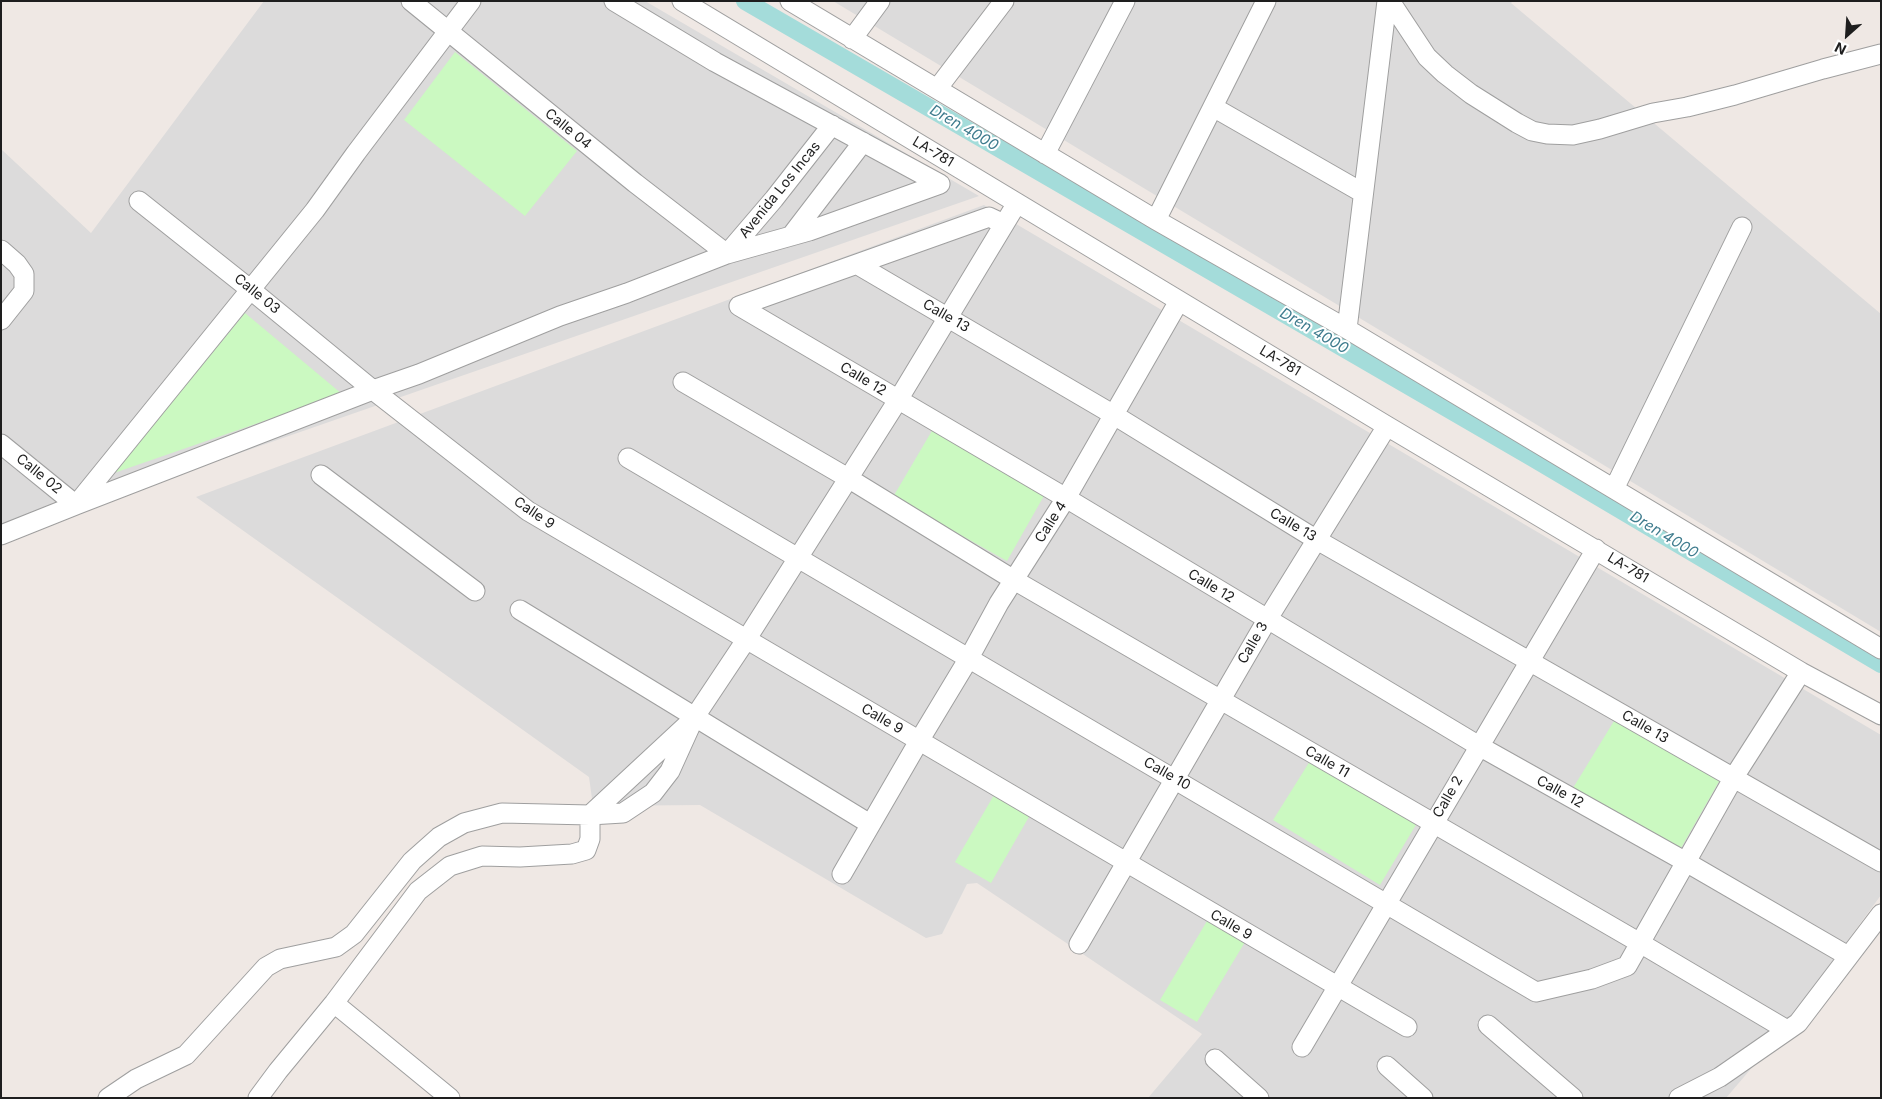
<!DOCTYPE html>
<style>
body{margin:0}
#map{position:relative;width:1882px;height:1099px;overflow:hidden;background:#efe8e4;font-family:Inter,sans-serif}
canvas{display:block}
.frame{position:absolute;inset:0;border:2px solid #1e1e1e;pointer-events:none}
.north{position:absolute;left:1822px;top:10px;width:50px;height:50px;-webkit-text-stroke:4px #fff;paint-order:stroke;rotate:206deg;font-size:14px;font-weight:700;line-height:20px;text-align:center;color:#1e1e1e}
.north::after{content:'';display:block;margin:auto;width:18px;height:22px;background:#1e1e1e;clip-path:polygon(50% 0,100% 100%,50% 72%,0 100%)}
</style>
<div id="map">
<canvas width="1882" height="1099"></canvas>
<div class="frame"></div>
<div class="north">N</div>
</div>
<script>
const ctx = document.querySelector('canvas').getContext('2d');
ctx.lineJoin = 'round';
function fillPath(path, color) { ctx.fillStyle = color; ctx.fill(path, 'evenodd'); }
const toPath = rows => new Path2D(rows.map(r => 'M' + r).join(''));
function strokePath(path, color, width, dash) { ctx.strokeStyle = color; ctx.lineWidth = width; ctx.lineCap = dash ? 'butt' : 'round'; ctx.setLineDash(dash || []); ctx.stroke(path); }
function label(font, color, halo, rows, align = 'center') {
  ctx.font = font + ' Inter,sans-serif'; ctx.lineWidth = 4; ctx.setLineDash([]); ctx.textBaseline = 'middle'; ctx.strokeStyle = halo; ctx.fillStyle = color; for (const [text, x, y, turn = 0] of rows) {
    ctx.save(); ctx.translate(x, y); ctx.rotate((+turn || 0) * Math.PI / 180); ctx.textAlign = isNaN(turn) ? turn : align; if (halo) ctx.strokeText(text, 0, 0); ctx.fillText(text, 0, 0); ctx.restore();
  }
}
fillPath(toPath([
 [264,1,645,1,979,196,1,536,1,149,91,233],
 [833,1,1513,1,1511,3,1881,314,1881,632],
 [984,205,1881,735,1881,895,1773,1043,1726,1098,1148,1098,1202,1034,977,883,967,884,942,934,926,938,700,805,593,806,589,777,196,497]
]), '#dcdbdb');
fillPath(toPath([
 [455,52,577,151,525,216,404,120],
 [245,313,342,394,114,473],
 [933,429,1045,494,1007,561,893,497],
 [1614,721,1721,778,1681,848,1573,788],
 [1310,761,1417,823,1380,885,1273,820],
 [994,795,1030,815,991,883,955,862],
 [1207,921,1245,942,1197,1022,1160,1000]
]), '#cbf9c1');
strokePath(toPath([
 [745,1,1533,458,1881,664]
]), '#a4dcda', 18);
const minor = toPath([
 [411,1,635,183,727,254,774,199,832,125],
 [614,1,715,62,940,184],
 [682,1,1387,426,1801,672,1881,715],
 [790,1,1156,220,1347,329,1881,649],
 [1390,1,1427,57,1445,74,1471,94,1517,123,1532,131,1547,134,1573,135,1600,129,1653,113,1687,107,1735,95,1823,69,1881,54],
 [852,39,880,1],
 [937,89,1004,1],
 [1213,107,1363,193],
 [1045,154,1125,1],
 [139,201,251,290,373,390,528,511,1407,1027],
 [1156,220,1266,1],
 [791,236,863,142],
 [1,250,17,264,24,274,24,291,1,320],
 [858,265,1114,415,1317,540,1881,862],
 [739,306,1066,498,1479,746,1686,862,1848,956],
 [739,306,989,217,1004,224],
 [1347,329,1387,1],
 [683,382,848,478,1014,580,1640,943,1787,1030],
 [1,444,76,505,373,390,419,374,560,316,627,293,727,254,809,231,940,184],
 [628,458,1536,992,1592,979,1627,966,1734,777,1801,672],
 [321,475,475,591],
 [1614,489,1742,227],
 [1,535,76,505,315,210,356,153,471,1],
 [520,610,870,824],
 [842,874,919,741,969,658,999,603,1066,498,1179,301],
 [1079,944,1267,620,1387,426],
 [334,1003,450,1098],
 [1488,1025,1573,1098],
 [1302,1047,1596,549],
 [1215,1059,1259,1098],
 [1387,1066,1423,1098],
 [108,1098,136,1079,186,1055,266,967,280,959,336,947,354,934,412,861,439,837,464,823,502,813,590,815,623,813,653,793,670,771,694,718,746,640,898,400,1017,203],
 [258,1098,278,1071,334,1003,418,891,450,866,482,856,520,857,572,854,586,850,590,839,590,815,688,724],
 [1679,1098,1720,1077,1798,1023,1881,914]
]);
strokePath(minor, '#9f9f9f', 21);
strokePath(minor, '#fff', 19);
label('14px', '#1e1e1e', '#fff', [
 ["Calle 04",568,129,39],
 ["LA-781",933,152,31],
 ["Avenida Los Incas",780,190,-51],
 ["Calle 03",257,294,39],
 ["Calle 13",946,316,30],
 ["LA-781",1280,361,31],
 ["Calle 12",863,379,31],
 ["Calle 02",39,474,39],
 ["Calle 9",534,513,34],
 ["Calle 4",1051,522,-58],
 ["Calle 13",1293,525,31],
 ["LA-781",1628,568,31],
 ["Calle 12",1211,586,31],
 ["Calle 3",1253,643,-60],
 ["Calle 9",882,719,30],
 ["Calle 13",1645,727,30],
 ["Calle 11",1327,762,30],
 ["Calle 10",1167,774,30],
 ["Calle 12",1560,792,29],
 ["Calle 2",1448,797,-60],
 ["Calle 9",1231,925,30]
]);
label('italic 15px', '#3f7c8e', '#fff', [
 ["Dren 4000",964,128,30],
 ["Dren 4000",1314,331,30],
 ["Dren 4000",1664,535,31]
]);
</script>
